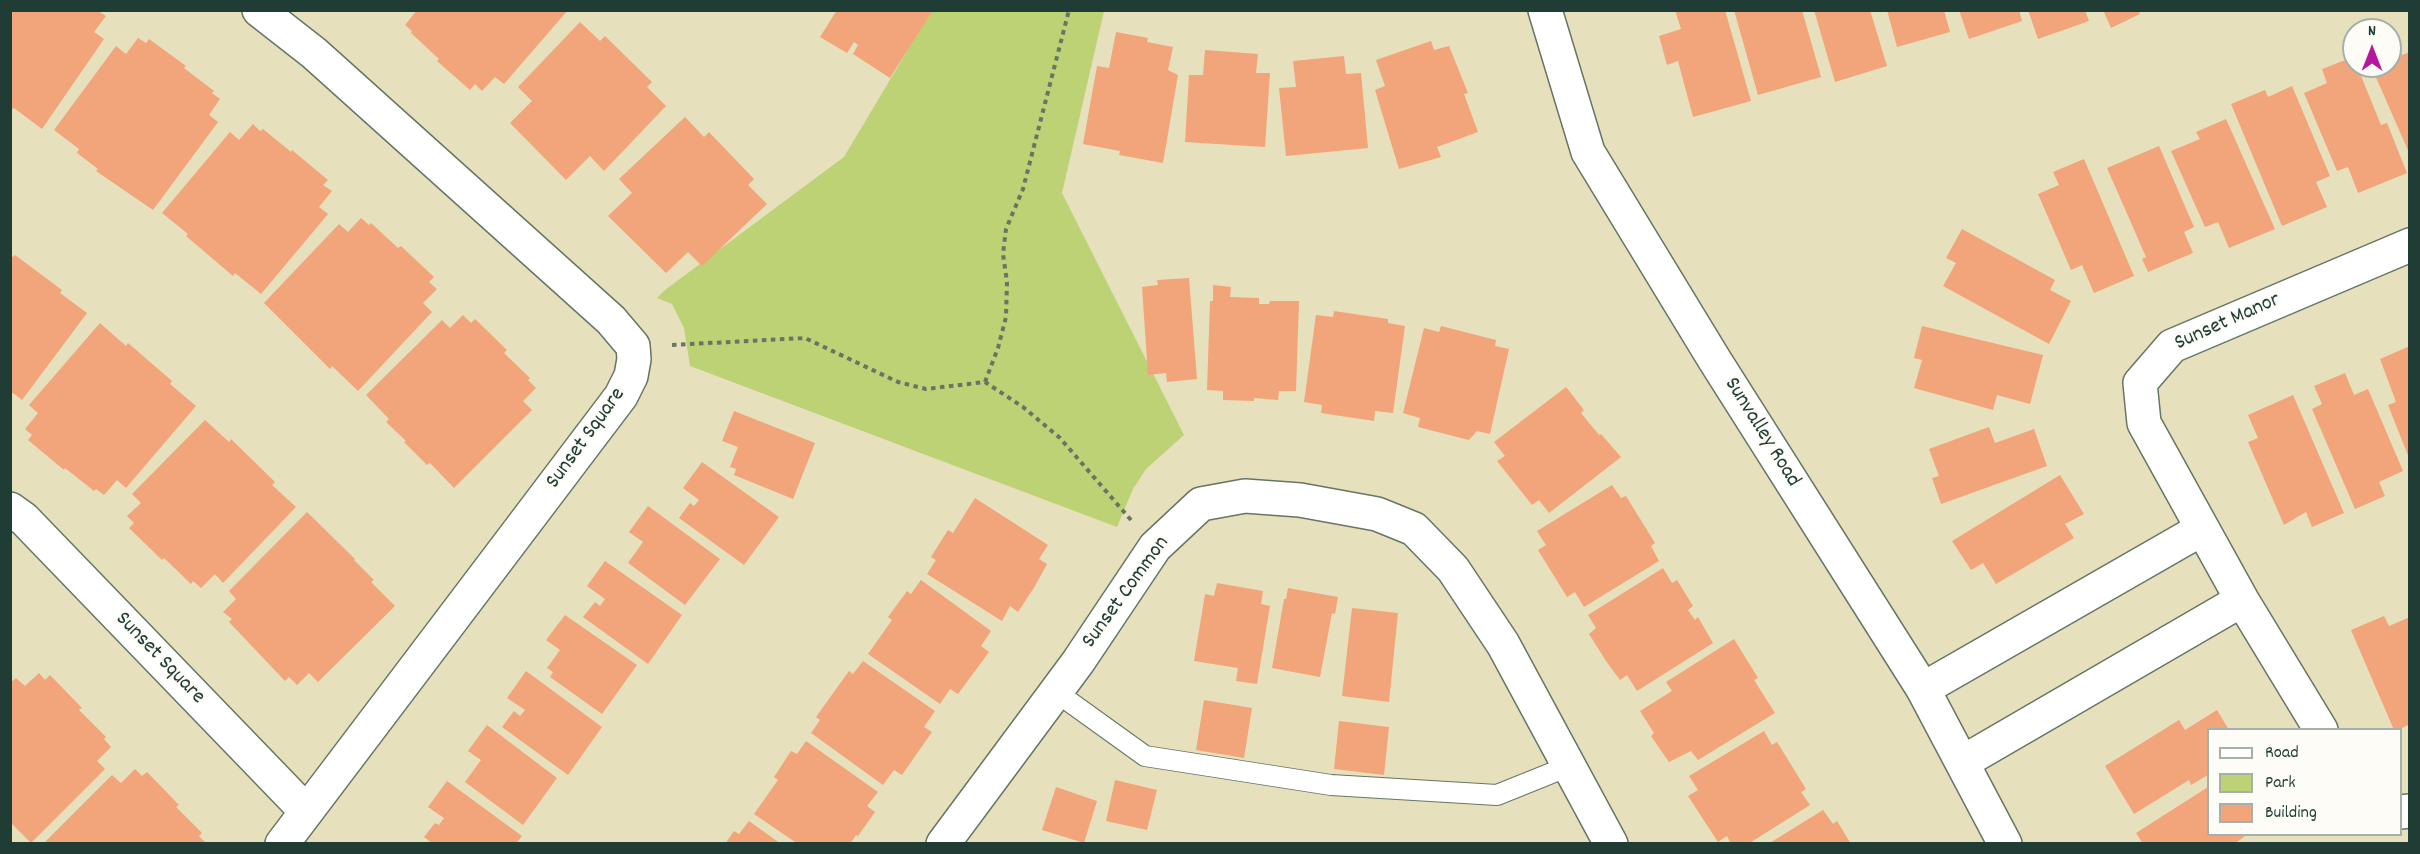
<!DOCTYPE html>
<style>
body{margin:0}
#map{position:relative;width:2420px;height:854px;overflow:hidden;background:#e7e0bd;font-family:Dekko,sans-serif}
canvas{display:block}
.frame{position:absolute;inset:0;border:12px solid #1f3d34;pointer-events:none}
.legend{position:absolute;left:2207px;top:728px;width:195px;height:108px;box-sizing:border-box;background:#fdfcf7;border:2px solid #a4b0a9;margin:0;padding:8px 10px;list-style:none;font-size:18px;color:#1f3d34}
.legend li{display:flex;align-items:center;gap:12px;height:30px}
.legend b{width:30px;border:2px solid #a4b0a9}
.north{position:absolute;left:2342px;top:18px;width:60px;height:60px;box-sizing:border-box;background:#fdfcf7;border:2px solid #a4b0a9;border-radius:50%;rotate:0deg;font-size:16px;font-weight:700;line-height:24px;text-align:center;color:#1f3d34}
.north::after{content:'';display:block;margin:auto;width:21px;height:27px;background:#b5179e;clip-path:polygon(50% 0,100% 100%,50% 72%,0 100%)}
</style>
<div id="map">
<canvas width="2420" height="854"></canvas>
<div class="frame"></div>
<ul class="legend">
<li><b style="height:8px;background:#fff"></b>Road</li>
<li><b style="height:16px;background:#bdd175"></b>Park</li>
<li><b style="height:16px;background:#f2a47b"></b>Building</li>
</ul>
<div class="north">N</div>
</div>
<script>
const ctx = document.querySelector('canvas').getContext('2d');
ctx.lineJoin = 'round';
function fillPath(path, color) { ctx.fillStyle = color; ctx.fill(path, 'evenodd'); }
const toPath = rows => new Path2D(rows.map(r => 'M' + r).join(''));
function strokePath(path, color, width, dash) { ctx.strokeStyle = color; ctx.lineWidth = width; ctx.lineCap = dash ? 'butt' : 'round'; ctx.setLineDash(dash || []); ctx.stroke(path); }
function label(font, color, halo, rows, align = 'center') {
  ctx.font = font + ' Dekko,sans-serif'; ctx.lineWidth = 5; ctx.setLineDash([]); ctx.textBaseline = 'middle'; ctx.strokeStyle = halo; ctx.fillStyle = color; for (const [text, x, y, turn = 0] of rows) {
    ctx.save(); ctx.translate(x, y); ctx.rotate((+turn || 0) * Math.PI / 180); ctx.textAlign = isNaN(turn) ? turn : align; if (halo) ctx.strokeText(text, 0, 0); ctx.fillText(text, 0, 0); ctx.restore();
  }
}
fillPath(toPath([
 [931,11,1104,11,1062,193,1184,435,1146,469,1133,489,1117,527,690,366,684,328,672,304,657,298,665,290,844,157]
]), '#bdd175');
fillPath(toPath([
 [10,10,97,10,106,16,94,32,104,39,42,129,14,108,10,110],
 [417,10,568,10,504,84,495,77,482,91,475,84,470,90,437,61,439,59,411,33,412,31,405,25],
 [837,10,933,10,890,78,853,54,858,45,854,42,847,53,820,37],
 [1675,10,1725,10,1751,101,1693,117,1678,61,1667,65,1659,36,1681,29],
 [1734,10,1802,10,1821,77,1758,95],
 [1814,10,1870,10,1887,66,1835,82],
 [1887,10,1944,10,1950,32,1897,47],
 [1959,10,2019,10,2022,21,1969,39],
 [2028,10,2085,10,2089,21,2038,39],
 [2103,10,2138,10,2140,14,2111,28],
 [580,22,600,41,605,36,652,82,647,87,666,106,604,171,590,156,566,180,510,123,532,101,518,87],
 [1116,32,1148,38,1147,42,1173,47,1168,70,1178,75,1163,163,1119,155,1120,151,1083,144,1097,66,1109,68],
 [138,38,146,43,149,39,186,66,184,68,214,91,212,93,220,99,209,115,218,122,153,210,96,171,98,169,77,153,79,149,54,130,116,46,126,54],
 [1431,41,1434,50,1449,46,1468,93,1464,94,1478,132,1437,147,1441,157,1399,169,1375,90,1385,86,1376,60],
 [2399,48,2402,55,2410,52,2410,155,2371,66,2390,66,2390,52],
 [1205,50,1258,54,1256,73,1270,73,1265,147,1185,142,1189,75,1203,75],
 [1344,56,1346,74,1361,73,1368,148,1286,156,1279,88,1296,87,1293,61],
 [2353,57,2354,66,2357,66,2381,125,2387,123,2407,173,2358,193,2348,167,2337,171,2304,93,2327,83,2322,69],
 [2292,86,2330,176,2316,182,2327,207,2282,226,2231,104,2265,90,2268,97],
 [685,117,704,137,709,132,754,179,748,185,767,204,702,266,688,252,666,273,608,216,632,193,619,179],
 [2226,119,2275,229,2229,248,2218,222,2205,227,2171,151,2200,139,2196,132],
 [253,124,260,131,263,129,291,152,292,150,328,180,323,185,332,191,319,207,328,214,261,294,235,273,233,276,186,236,188,234,162,213,230,132,239,140],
 [2159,146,2194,227,2184,232,2193,253,2148,272,2142,259,2146,257,2107,168],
 [2084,159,2134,276,2094,293,2082,265,2071,270,2038,194,2059,185,2053,172],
 [361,218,369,225,371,223,398,248,401,246,434,277,429,282,437,289,423,303,432,312,358,391,332,366,330,369,264,303,339,224,348,232],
 [1962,229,2055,280,2050,290,2071,301,2049,344,1943,286,1956,263,1946,258],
 [10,255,13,257,15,255,62,290,60,293,87,313,22,400,13,393,10,396],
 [1189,278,1197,379,1167,382,1166,373,1148,375,1142,287,1158,285,1157,280],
 [1213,285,1231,287,1230,297,1259,298,1259,304,1269,304,1270,301,1299,301,1296,391,1279,391,1278,400,1254,398,1254,401,1223,400,1223,391,1207,390,1210,301,1213,301],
 [1334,311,1388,319,1388,323,1405,326,1393,413,1375,411,1374,421,1321,413,1322,405,1304,402,1316,315,1333,317],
 [463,315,471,323,475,319,507,350,504,353,530,378,528,380,536,388,523,401,532,410,454,488,430,463,427,465,404,442,406,441,386,422,389,419,366,395,442,320,450,328],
 [100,323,126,346,128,343,172,381,170,384,196,406,126,488,117,480,104,495,96,489,94,491,65,468,64,470,28,440,32,435,25,429,38,413,29,405],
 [1441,326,1496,340,1495,346,1509,349,1490,434,1477,431,1469,440,1418,427,1420,418,1403,413,1424,328,1439,332],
 [1922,326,2043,355,2030,404,1997,395,1993,410,1914,388,1922,360,1914,358],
 [2410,346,2410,458,2409,458,2388,405,2396,402,2380,359],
 [2345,373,2354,395,2368,389,2403,471,2379,482,2385,496,2355,509,2312,409,2322,404,2314,386],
 [1566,387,1584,410,1581,413,1599,435,1601,434,1621,457,1549,513,1539,500,1532,505,1497,461,1505,456,1494,442],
 [2293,395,2344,513,2312,527,2306,512,2284,525,2248,442,2258,438,2248,415],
 [734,411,815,443,793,499,734,475,736,469,730,467,738,447,722,441],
 [205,420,229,442,231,439,275,482,272,485,296,507,223,583,215,574,201,588,193,581,191,584,164,558,162,560,129,528,134,523,127,516,141,503,132,494],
 [1989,427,1995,443,2034,429,2047,466,1941,504,1932,478,1939,476,1929,449],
 [702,462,779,517,744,565,679,518,690,503,694,506,699,500,683,488],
 [2060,475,2084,514,2065,524,2074,538,1996,584,1983,563,1971,570,1952,541],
 [1612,485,1621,498,1626,496,1655,543,1651,546,1659,561,1584,607,1575,592,1567,597,1538,550,1546,545,1537,531],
 [975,498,1048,545,1039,559,1047,564,1035,586,1018,612,1010,606,1002,621,927,574,936,560,931,557,948,530,953,533],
 [648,506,720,559,685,605,628,563,643,542,629,532],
 [307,512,355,559,354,560,374,580,371,582,395,606,318,682,309,673,297,685,289,677,285,681,229,622,232,619,223,612,236,599,229,591],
 [605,561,682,615,648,664,583,617,595,602,600,606,605,599,587,586],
 [1663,568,1672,583,1677,580,1693,606,1688,610,1695,620,1698,617,1713,643,1637,691,1627,675,1620,680,1606,661,1589,634,1596,628,1588,615],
 [921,580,991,631,981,646,989,652,958,694,950,689,940,704,868,654,892,620,888,617,907,591,911,594],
 [1217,583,1263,591,1261,604,1270,606,1257,684,1236,681,1238,668,1194,661,1205,594,1214,596],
 [1288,588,1338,597,1335,614,1332,613,1320,677,1272,668,1284,599,1286,599],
 [1352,608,1398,613,1389,702,1342,696],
 [565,615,637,665,602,714,550,677,553,672,547,668,560,650,546,640],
 [2384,616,2389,626,2410,617,2410,724,2398,730,2394,730,2351,630],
 [1734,639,1758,678,1754,680,1775,713,1698,760,1691,751,1669,762,1651,736,1654,733,1640,711,1672,691,1666,682],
 [863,661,935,711,924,727,932,732,902,775,894,770,883,785,811,733,820,720,816,717,849,671,853,674],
 [526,671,602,727,568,775,502,727,514,711,520,716,525,710,507,698],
 [39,673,45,680,50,675,82,708,79,710,106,737,104,739,111,747,97,761,105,769,31,843,10,822,10,683,16,678,25,686],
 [1204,700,1252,708,1244,758,1196,750],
 [2217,710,2229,730,2208,730,2208,775,2191,785,2189,780,2134,814,2105,766,2179,720,2185,730],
 [1339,721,1389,727,1384,775,1334,769],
 [487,725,557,778,523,825,465,782,481,760,468,751],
 [1764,731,1772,745,1777,742,1806,789,1801,792,1810,805,1748,844,1731,844,1727,836,1718,842,1688,796,1698,790,1689,776],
 [806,741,878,792,867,806,875,812,858,836,856,835,850,844,798,844,754,814,778,780,774,777,791,751,797,754],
 [135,769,142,776,147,772,179,805,176,807,202,833,199,836,207,844,43,844,112,775,121,783],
 [1115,780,1157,790,1147,830,1106,821],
 [447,781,522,836,516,844,433,844,424,837,435,823,439,825,444,818,428,807],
 [1056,787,1097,801,1084,843,1042,830],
 [2208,787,2208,834,2248,834,2234,844,2143,844,2136,833],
 [1823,810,1833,824,1837,821,1851,844,1768,844],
 [749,821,781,844,725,844,734,831,739,834]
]), '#f2a47b');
const service = toPath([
 [1056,692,1145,756,1331,785,1497,795,1569,766]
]);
const minor = toPath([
 [259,10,314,53,611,320,633,346,634,359,631,376,621,396,282,844],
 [10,509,24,519,305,810],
 [1923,689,2202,529],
 [2321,730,2242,600,2144,423,2140,383,2172,346,2410,245],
 [1963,762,2242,600],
 [2400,812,2410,811],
 [943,844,1078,662,1155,547,1201,504,1245,496,1300,500,1377,514,1414,529,1453,569,1503,644,1611,844]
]);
const tertiary = toPath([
 [1545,10,1588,152,1714,359,1923,689,2005,844]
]);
strokePath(service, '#657664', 22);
strokePath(minor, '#657664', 36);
strokePath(tertiary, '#657664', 36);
strokePath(toPath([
 [672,345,805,338,898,382,926,389,985,382,1023,407,1060,438,1131,520],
 [985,382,998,348,1006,317,1007,282,1003,254,1006,229,1023,189,1069,10]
]), '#657664', 4, [4.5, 4.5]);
strokePath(service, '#fff', 20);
strokePath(minor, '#fff', 33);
strokePath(tertiary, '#fff', 33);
label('22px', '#1f3d34', '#fdfcf7', [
 ["Sunset Manor",2228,323,-24],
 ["Sunvalley Road",1761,433,58],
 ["Sunset Square",587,439,-54],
 ["Sunset Common",1127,593,-54],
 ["Sunset Square",159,659,46]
]);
</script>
